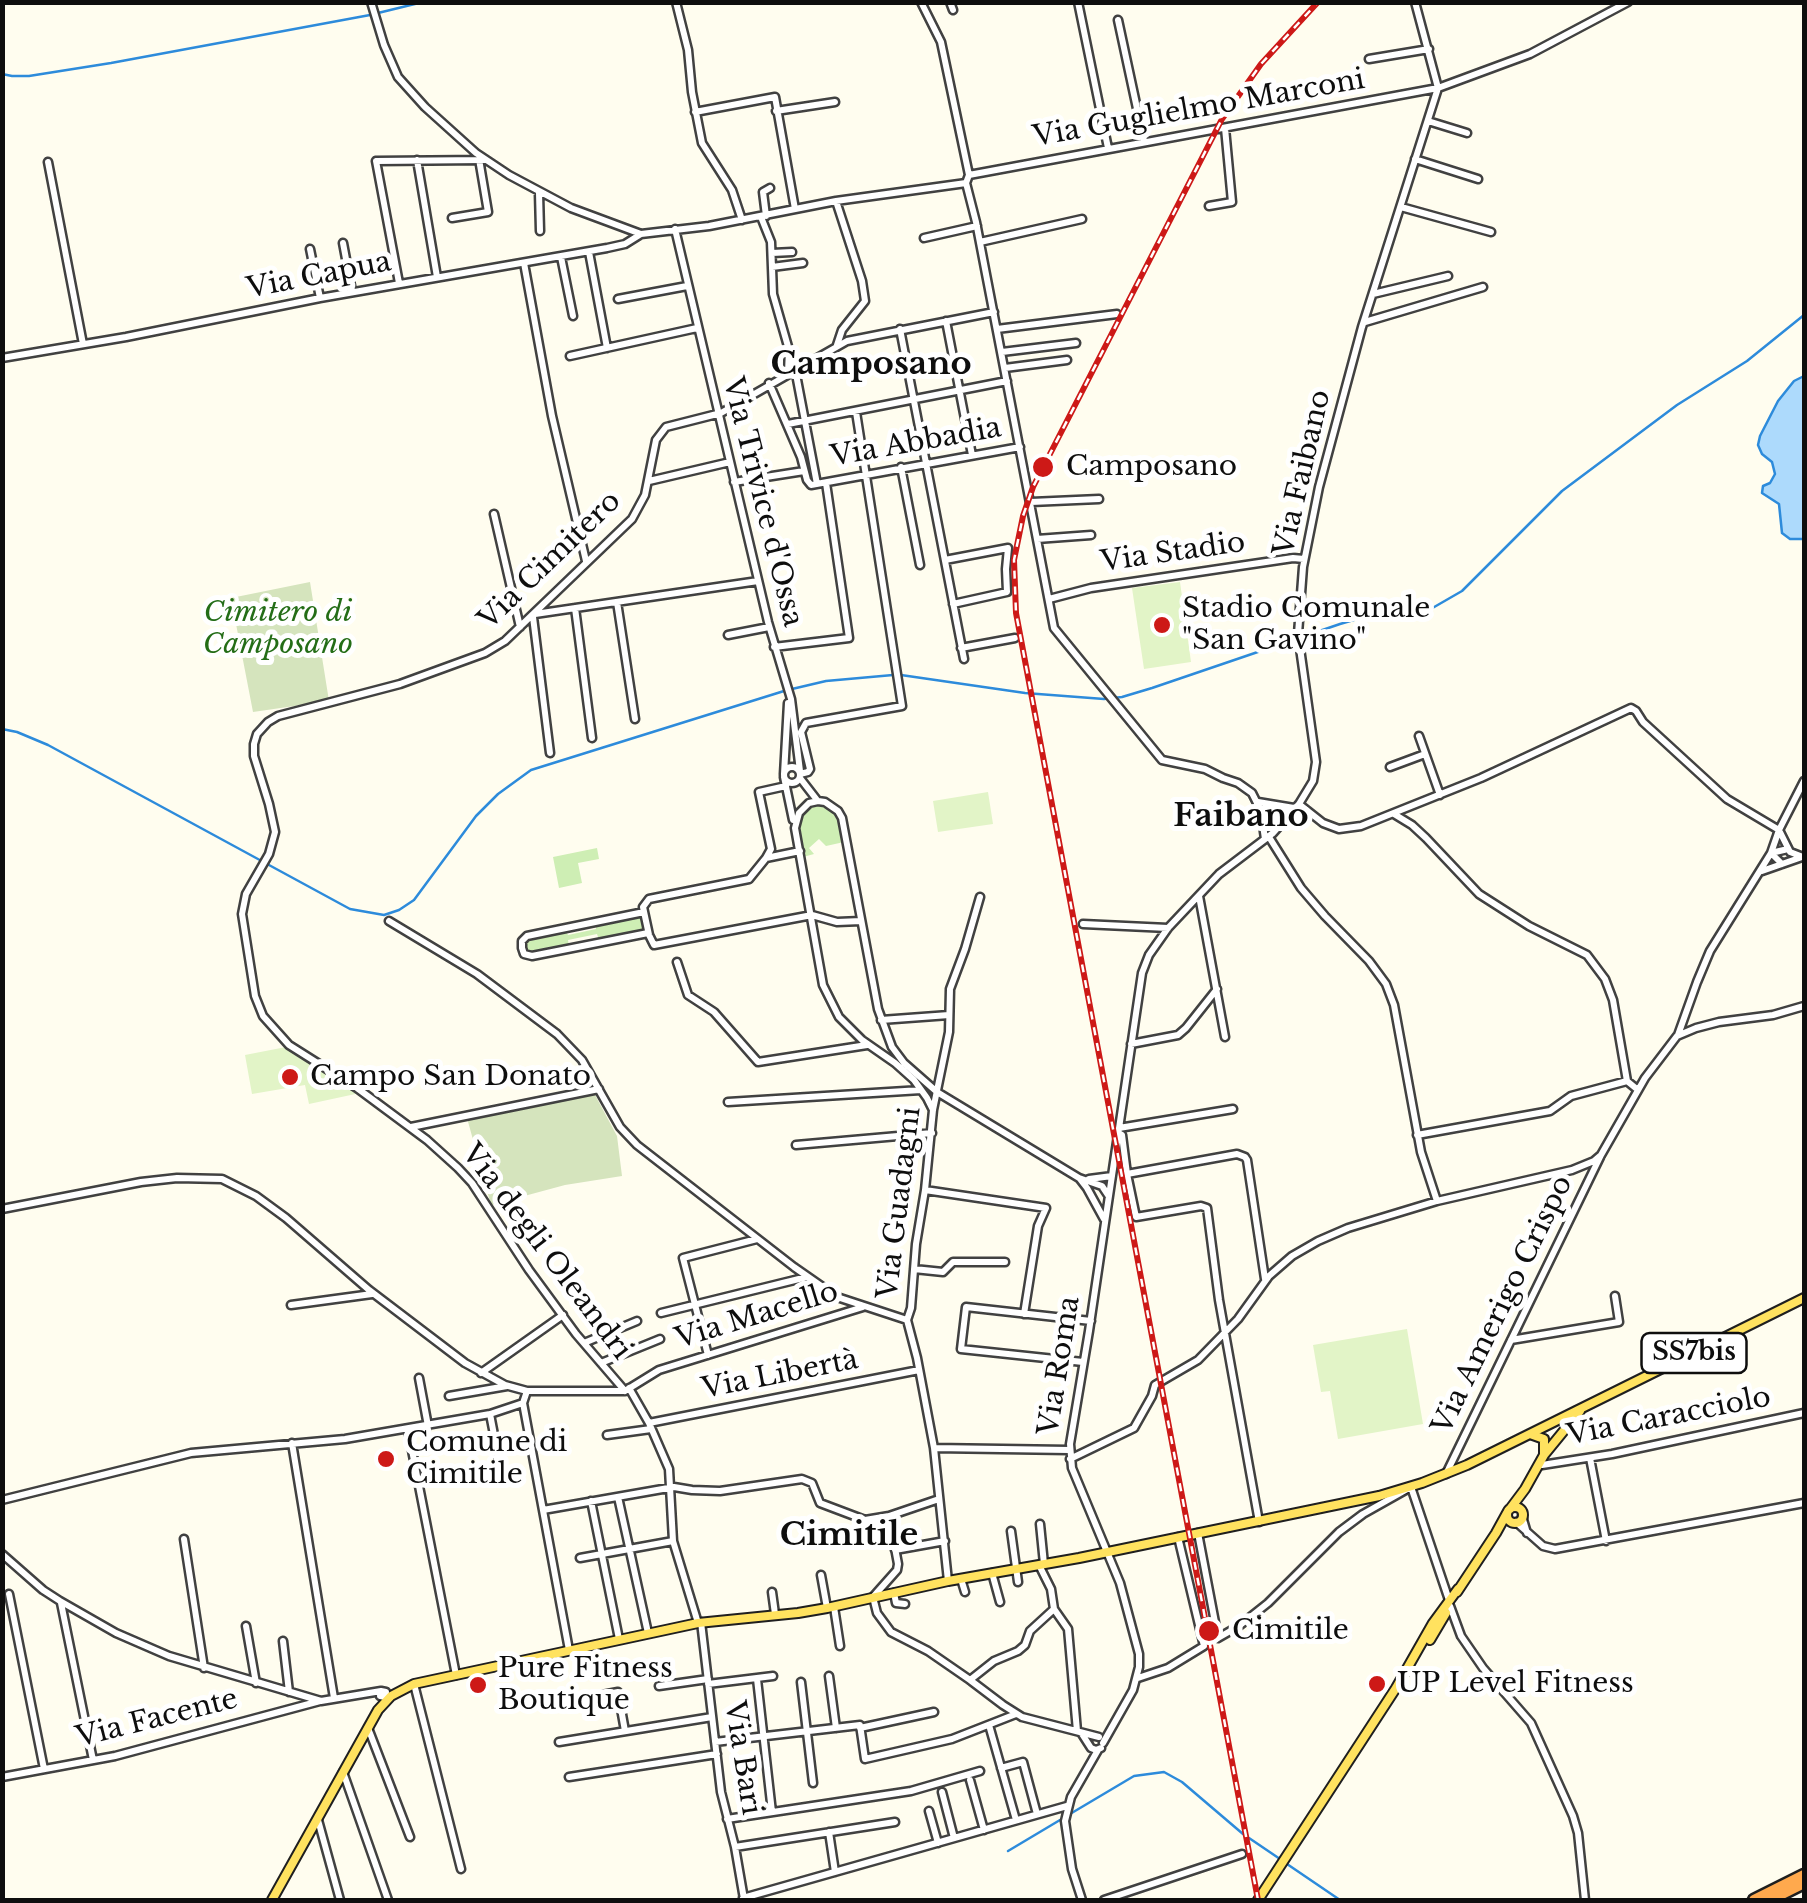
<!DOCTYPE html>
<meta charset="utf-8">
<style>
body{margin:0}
#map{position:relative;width:1807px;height:1903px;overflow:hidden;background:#fffdef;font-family:"Libre Baskerville",serif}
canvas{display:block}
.frame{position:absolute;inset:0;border:5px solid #0e0e0e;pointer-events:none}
</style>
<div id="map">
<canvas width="1807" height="1903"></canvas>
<div class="frame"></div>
</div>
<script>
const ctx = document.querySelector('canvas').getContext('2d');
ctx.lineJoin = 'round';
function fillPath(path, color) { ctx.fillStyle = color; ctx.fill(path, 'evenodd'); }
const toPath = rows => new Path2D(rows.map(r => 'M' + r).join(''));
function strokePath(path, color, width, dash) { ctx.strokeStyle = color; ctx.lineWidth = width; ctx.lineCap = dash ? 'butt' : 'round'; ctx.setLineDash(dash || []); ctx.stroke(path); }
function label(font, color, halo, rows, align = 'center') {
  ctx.font = font + ' "Libre Baskerville",serif'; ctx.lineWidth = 10; ctx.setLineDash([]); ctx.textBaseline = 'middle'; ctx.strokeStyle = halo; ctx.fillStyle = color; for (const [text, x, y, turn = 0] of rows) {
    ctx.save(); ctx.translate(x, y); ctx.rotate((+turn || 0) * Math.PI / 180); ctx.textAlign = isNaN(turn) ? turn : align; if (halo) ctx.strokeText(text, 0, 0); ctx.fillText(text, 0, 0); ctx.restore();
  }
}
fillPath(toPath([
 [816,804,827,805,835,812,840,824,844,842,826,846,819,839,809,848,814,854,803,857,797,827,801,814],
 [597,848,599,859,578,863,582,883,559,888,553,857],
 [642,916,645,930,599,940,597,934,568,940,569,945,531,953,525,948,525,944,530,938,566,931,568,935,596,929,596,925]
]), '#ceeeb4');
fillPath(toPath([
 [310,582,329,701,253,712,231,598],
 [594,1093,617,1136,622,1176,565,1185,491,1205,467,1118]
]), '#d5e4bd');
fillPath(toPath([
 [1180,582,1191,662,1144,669,1132,588],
 [988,792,993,824,938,832,933,801],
 [286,1047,290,1048,294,1055,298,1055,360,1093,309,1104,305,1085,252,1094,245,1055],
 [1407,1329,1423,1424,1338,1439,1330,1391,1321,1392,1313,1345]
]), '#e2f4c7');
const water = toPath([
 [1804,376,1804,539,1790,539,1782,533,1779,504,1762,493,1763,486,1770,483,1775,474,1772,462,1762,454,1758,445,1760,436,1778,401,1794,381,1804,376]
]);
fillPath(water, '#addafc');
strokePath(water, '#2d8bdb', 2.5);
strokePath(toPath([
 [378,13,423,2],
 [2,74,12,76,29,76,111,63,370,15],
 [901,675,1025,693,1104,699,1122,697,1152,688,1340,624,1364,617,1411,614,1429,610,1462,591,1562,491,1677,405,1747,361,1804,315],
 [792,689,826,681,893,675],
 [2,729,17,732,48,745,350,909,384,915,399,910,414,900,476,816,498,794,531,770,784,691],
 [1070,1814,1134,1776,1164,1772,1182,1782,1243,1834],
 [1249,1838,1280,1859],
 [1008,1851,1060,1820],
 [1287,1864,1340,1900]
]), '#2d8bdb', 2.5);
const minor = toPath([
 [371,2,384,45,398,77,425,107,476,153,509,175,571,208,641,234],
 [676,2,688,50,692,92,702,143,732,190,742,220],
 [921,2,941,42,969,175,966,183,976,222,1054,628,1162,760,1205,769,1223,778,1238,783,1252,793,1261,811,1265,839],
 [950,2,953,10],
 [1078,2,1108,148],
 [1415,2,1438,88],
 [1118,20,1144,141],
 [1369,59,1429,49],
 [776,111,835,102],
 [695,112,775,97,795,209],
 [1428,121,1467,133],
 [1415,159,1478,179],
 [417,160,437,277],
 [48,162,83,344],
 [969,175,1438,88,1530,54,1628,2],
 [539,193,540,231],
 [836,201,862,281,865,301,842,330,837,345],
 [1209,206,1232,202,1225,128],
 [1401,207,1491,232],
 [766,216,763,192,770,188],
 [761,217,771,242,773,294,789,350,788,372],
 [452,218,488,212,479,159],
 [675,229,768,622,791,699,800,771],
 [924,238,977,226],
 [980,242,1082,219],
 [343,243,352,291],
 [310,249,320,298],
 [589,252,607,348],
 [772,253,792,252],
 [561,257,573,316],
 [524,263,552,416,586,561],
 [772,267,803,263],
 [399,283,376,161,484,160],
 [1373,294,1448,276],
 [618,299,687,286],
 [946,321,972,455],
 [1365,322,1483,287],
 [900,329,964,659],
 [997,329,1117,314],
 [1002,352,1076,343],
 [570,356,697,328],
 [2,358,126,337,320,298,607,248,625,244,641,234,709,226,836,201,966,183],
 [1005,368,1067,360],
 [795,369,817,484],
 [769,383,801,457,807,480,811,485,1020,447],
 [788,424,1007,381],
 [901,467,920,565],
 [649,481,730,462],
 [734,482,804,471],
 [1031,502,1099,499],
 [494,514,520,627],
 [1037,539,1091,535],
 [945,560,1008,548,1006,569,1007,592,953,604],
 [1049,599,1091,588,1293,558,1304,559],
 [617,602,635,719],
 [575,608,592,738],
 [535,614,758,581],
 [533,617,550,753],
 [728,635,769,627],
 [774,647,849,638,826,483],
 [961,648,1015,638],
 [1419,736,1440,795],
 '784 775a8 8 0 1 1 16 0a8 8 0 1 1-16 0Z',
 [1390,767,1425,754],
 [784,774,788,703],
 [800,774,808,772,810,769,801,732,806,723,902,706,856,412],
 [784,777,793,820],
 [800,778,817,800],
 [1258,802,1294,808],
 [1299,804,1323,823,1339,829,1361,826,1481,778,1631,708,1636,711,1643,722,1727,799,1779,830,1790,852,1803,857],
 [1394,814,1412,825,1426,838,1479,894,1529,926,1587,955,1605,979,1613,1000,1627,1081],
 [1269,837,1301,888,1325,916,1369,961,1386,984,1394,1005,1421,1152,1437,1201],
 [800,851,766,858,749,879,649,899,643,907,649,935,654,945,812,915,837,922,861,921],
 [766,858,771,849,759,792,786,786],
 [1782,864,1771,853,1788,849],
 [1762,871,1802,857],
 [1199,896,1225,1037],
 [644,912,527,936,522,941,522,948,524,954,532,956,648,933],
 [389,921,477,974,557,1034,582,1060,620,1127,637,1145,794,1267,837,1297,907,1320],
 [1083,924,1168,928],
 [677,962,688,995,714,1012,758,1062,867,1045],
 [881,1020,949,1015],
 [1678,1035,1697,982,1710,951,1771,853,1779,830,1804,781],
 [1131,1044,1178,1035,1186,1028,1217,989],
 [728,1102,921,1090],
 [933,1110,927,1098,914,1080,895,1063,862,1040,839,1017,823,985,795,828,799,813,809,803,818,801,825,802,838,811,842,818,878,1009,892,1047,904,1063,937,1092,1079,1178,1102,1186,1108,1195],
 [411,1127,599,1089],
 [1119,1128,1233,1109],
 [1118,1133,1122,1135,1127,1174,1237,1154,1245,1157,1247,1160,1265,1279],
 [1417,1135,1550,1111,1571,1096,1627,1081,1638,1090],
 [796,1145,932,1133],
 [1127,1174,1136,1217,1201,1206,1207,1208,1219,1300,1259,1522],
 [1080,1179,1087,1188,1104,1219],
 [1089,1179,1112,1176],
 [925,1190,1046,1208,1038,1226,1024,1314],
 [2,1209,141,1182,177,1178,222,1179,256,1196,286,1218,369,1290,465,1363,505,1385,527,1391,625,1391,659,1370,863,1307],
 [914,1269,943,1272,953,1262,1005,1262],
 [291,1305,372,1294],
 [661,1313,807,1277],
 [907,1320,911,1308,916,1244,925,1190,933,1110,949,1032,950,989,965,949,980,897],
 [907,1320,917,1358,934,1448,948,1581],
 [1511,1340,1619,1322,1615,1296],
 [584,1343,637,1321],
 [708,1355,683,1258,757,1239],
 [1083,1362,961,1349,966,1307,1091,1321],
 [601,1363,660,1339],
 [481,1373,563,1315],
 [419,1378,428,1426],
 [629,1388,649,1423,669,1469,673,1541,698,1623],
 [625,1391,576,1334,529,1270,472,1183,458,1168,427,1140,357,1088,289,1045,263,1016,255,996,242,914,246,894,269,854,275,832,269,804,254,756,254,744,257,734,268,722,278,716,400,684,485,653,505,641,632,519,645,495,656,440,666,427,721,413,847,341,994,312],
 [449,1396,507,1386],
 [523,1403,569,1650],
 [490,1414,502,1476],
 [649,1423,919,1370],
 [408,1430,456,1675],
 [607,1435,651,1429],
 [292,1443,334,1698],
 [934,1448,1069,1450],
 [1590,1458,1606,1541],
 [1070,1459,1134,1428,1152,1396,1155,1385,1198,1360,1238,1319,1269,1276,1292,1256,1318,1241,1348,1228,1437,1201,1572,1170,1594,1161,1601,1155],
 [1542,1465,1612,1454,1804,1413],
 [1446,1474,1601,1155,1645,1078,1677,1036,1696,1028,1719,1022,1773,1015,1804,1006],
 [618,1497,648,1633],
 [2,1500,191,1453,345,1439,490,1414,523,1403,527,1391],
 [591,1501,619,1639],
 [543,1510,674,1487,692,1490,720,1491,802,1479,812,1483,820,1503,865,1520,889,1516,939,1499],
 [889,1516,898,1564,897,1570,873,1597,877,1613,891,1632,928,1651,970,1680,1003,1705,1022,1717,1099,1737],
 [1522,1516,1527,1533],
 [1516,1522,1543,1546,1555,1549,1804,1503],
 [1040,1524,1044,1564],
 [1011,1531,1018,1582],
 [1198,1533,1218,1638,1239,1626,1268,1603,1339,1532,1363,1514,1411,1487,1449,1600],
 [184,1539,204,1668],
 [895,1550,945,1541],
 [2,1554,43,1590,60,1601,116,1633,169,1656,321,1701,381,1691],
 [580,1558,673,1541],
 [1039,1565,1051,1589,1054,1609,1068,1629,1077,1731],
 [992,1573,1000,1602],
 [821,1575,827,1608],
 [961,1579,965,1592],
 [772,1592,775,1614],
 [894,1593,896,1603,905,1604],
 [9,1594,44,1769],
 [61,1603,93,1760],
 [1450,1606,1461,1636,1483,1668,1531,1723,1573,1816,1578,1833,1585,1900],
 [834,1607,840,1646],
 [701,1622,721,1792,735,1847,744,1899],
 [246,1626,256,1683],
 [283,1641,289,1692],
 [829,1676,836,1728],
 [1138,1678,1168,1668,1204,1646,1178,1537],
 [757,1679,772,1812],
 [970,1680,994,1661,1018,1651,1025,1645,1030,1631,1054,1609],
 [801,1682,813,1783],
 [414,1684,461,1869],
 [708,1684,773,1676],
 [659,1686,708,1679],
 [381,1691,386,1692,385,1697,380,1696,381,1691],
 [555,1704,618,1692,625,1731],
 [989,1725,1016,1820],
 [368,1728,410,1837],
 [860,1728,934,1712],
 [1082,1734,1091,1748,1096,1750,1101,1748],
 [559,1742,712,1717],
 [715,1742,860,1725,865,1759,952,1739,1016,1714],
 [1103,1743,1133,1690,1139,1667,1139,1654,1120,1583,1072,1468,1070,1444,1089,1331,1142,973,1149,955,1168,928,1219,874,1273,833,1299,804,1313,781,1316,762,1298,634,1303,567,1319,487,1362,327,1438,88],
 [1001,1768,1023,1762,1037,1814],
 [343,1772,388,1900],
 [2,1777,115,1756,320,1701],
 [569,1777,717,1754],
 [970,1780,984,1830],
 [942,1792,954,1838],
 [929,1811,938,1843],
 [727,1819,911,1791,980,1771],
 [318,1820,340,1900],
 [829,1832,835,1872],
 [735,1847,895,1822],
 [743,1898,1067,1806],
 [1082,1900,1072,1869,1065,1821,1071,1797,1098,1750],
 [1104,1900,1242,1854]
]);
const major = toPath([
 [1530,1434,1544,1439,1544,1454],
 '1507 1515a8 8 0 1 1 16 0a8 8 0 1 1-16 0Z',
 [1510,1509,1525,1489,1544,1455,1580,1411],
 [1457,1592,1496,1533,1507,1513],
 [1430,1640,1446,1613],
 [272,1900,378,1710,391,1696,414,1684,698,1623,798,1613,827,1608,948,1581,1079,1558,1379,1496,1422,1483,1467,1465,1804,1298],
 [1258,1900,1396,1688,1433,1623,1458,1589]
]);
const highway = toPath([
 [1754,1900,1804,1875],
 [1770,1900,1804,1883]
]);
strokePath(minor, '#414141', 11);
strokePath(major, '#1f1f1f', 12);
strokePath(highway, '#1f1f1f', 15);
strokePath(minor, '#fff', 6);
strokePath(major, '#ffe25f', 8);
strokePath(highway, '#ffa94d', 10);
const rail = toPath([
 [1258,1900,1016,613,1014,560,1023,516,1033,487,1222,119,1261,64,1318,2]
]);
strokePath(rail, '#cd1917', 6);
strokePath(rail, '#fff', 2.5, [8]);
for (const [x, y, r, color] of [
 [1043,467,12,"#cd1917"],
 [1162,625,10,"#cd1917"],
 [290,1077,10,"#cd1917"],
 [386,1459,10,"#cd1917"],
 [1209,1631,12,"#cd1917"],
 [1377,1684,10,"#cd1917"],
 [478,1685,10,"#cd1917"]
]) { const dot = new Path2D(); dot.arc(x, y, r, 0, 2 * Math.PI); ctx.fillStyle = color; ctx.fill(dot); strokePath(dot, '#fff', 4); }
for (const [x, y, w] of [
 [1694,1353,105]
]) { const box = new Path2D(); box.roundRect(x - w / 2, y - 20, w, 40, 8); ctx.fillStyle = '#fff'; ctx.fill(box); strokePath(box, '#0e0e0e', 2.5); }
label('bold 25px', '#0e0e0e', null, [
 ["SS7bis",1694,1353]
]);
label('28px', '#0e0e0e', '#fff', [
 ["Via Guglielmo Marconi",1199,109,-10],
 ["Via Capua",319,276,-11],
 ["Via Abbadia",916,443,-10],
 ["Via Faibano",1303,473,-77],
 ["Via Trivice d'Ossa",762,502,76],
 ["Via Stadio",1173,553,-8],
 ["Via Cimitero",550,561,-44],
 ["Via Guadagni",900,1203,-83],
 ["Via degli Oleandri",546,1252,53],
 ["Via Amerigo Crispo",1503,1305,-64],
 ["Via Macello",757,1316,-17],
 ["Via Roma",1060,1366,-81],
 ["Via Libertà",780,1375,-11],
 ["Via Caracciolo",1669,1417,-11],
 ["Via Facente",157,1719,-14],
 ["Via Bari",742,1758,81]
]);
label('28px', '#0e0e0e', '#fff', [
 ["Camposano",1066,467],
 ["Stadio Comunale",1182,609],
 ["\"San Gavino\"",1182,641],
 ["Campo San Donato",310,1077],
 ["Comune di",406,1443],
 ["Cimitile",406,1475],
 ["Cimitile",1232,1631],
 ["Pure Fitness",498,1669],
 ["Boutique",498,1701],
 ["UP Level Fitness",1397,1684]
], 'left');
label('italic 28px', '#246d17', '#fff', [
 ["Cimitero di",278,613],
 ["Camposano",278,645]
]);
label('bold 32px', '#0e0e0e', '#fff', [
 ["Camposano",871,365],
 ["Faibano",1241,817],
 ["Cimitile",849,1536]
]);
</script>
